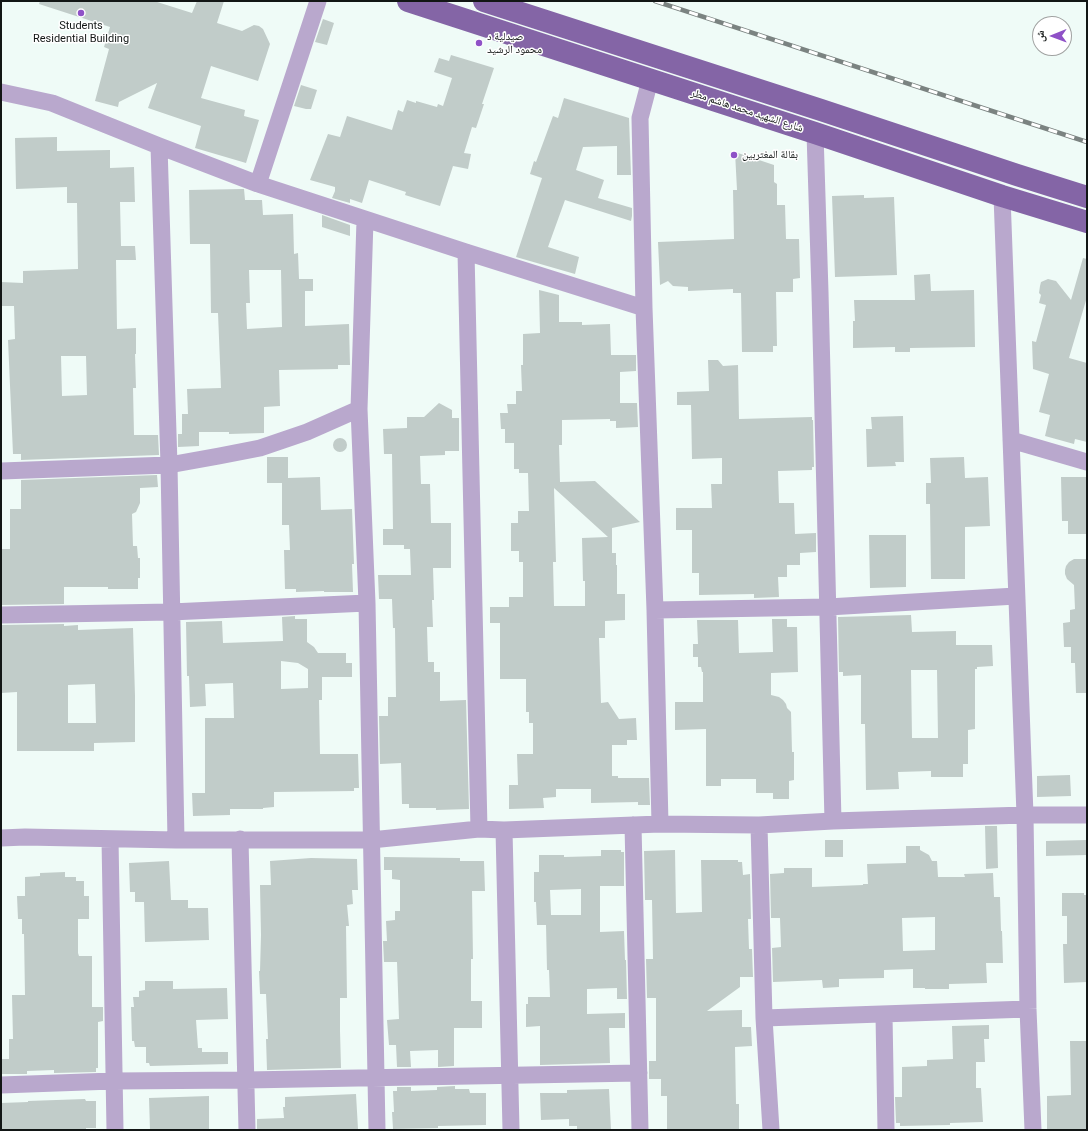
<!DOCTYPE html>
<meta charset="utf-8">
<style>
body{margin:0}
#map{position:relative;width:1088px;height:1131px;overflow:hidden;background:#effbf7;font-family:Roboto,"Noto Naskh Arabic",sans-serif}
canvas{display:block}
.frame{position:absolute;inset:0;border:2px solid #121615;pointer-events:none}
.north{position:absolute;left:1032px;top:16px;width:40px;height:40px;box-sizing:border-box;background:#fff;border:1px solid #a0a2a1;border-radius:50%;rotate:269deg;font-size:11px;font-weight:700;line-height:16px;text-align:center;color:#121615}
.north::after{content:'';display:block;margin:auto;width:14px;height:18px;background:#8f51c7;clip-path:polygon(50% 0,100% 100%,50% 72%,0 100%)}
</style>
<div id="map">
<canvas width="1088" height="1131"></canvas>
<div class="frame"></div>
<div class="north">ش</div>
</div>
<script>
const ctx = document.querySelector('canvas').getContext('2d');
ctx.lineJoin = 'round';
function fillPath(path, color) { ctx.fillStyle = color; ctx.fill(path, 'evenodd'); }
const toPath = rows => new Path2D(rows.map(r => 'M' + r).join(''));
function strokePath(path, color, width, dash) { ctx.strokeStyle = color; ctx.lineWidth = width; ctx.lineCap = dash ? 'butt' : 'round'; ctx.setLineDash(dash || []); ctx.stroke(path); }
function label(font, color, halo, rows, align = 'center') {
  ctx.font = font + ' Roboto,"Noto Naskh Arabic",sans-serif'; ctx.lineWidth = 3; ctx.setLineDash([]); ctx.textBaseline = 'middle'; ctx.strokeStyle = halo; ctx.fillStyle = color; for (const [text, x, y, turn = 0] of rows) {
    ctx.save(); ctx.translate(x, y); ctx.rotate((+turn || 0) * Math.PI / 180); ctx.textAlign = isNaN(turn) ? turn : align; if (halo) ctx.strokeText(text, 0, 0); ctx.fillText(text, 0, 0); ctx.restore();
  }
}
fillPath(toPath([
 [40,1,154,1,192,13,197,1,224,1,217,23,242,31,254,25,259,26,263,29,270,44,258,81,211,66,201,98,245,110,244,116,259,120,246,163,195,148,201,126,148,108,157,83,119,102,118,107,95,101,109,49,104,47,110,27,39,4],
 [323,19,334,23,327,45,315,42],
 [451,55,494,68,482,104,484,104,476,128,472,127,464,153,471,154,468,169,453,166,440,206,405,195,406,192,369,180,362,203,350,199,350,203,332,198,335,191,335,187,310,180,328,134,340,137,347,116,392,130,398,110,403,112,407,100,416,103,416,101,437,107,438,104,443,106,452,78,434,72,439,58,449,61],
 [301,85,317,90,311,109,306,109,294,106],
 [564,98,629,118,631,175,617,175,617,146,583,147,576,170,604,180,598,198,632,208,632,216,631,221,565,200,548,247,579,257,575,274,516,257,542,178,530,174,534,161,536,162,553,116,558,118],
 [57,137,57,151,110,150,110,168,134,167,135,202,120,202,121,246,135,246,136,260,116,260,117,329,136,328,136,354,135,354,136,388,133,388,134,435,158,435,159,455,21,460,21,454,13,454,8,340,15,339,14,306,1,306,1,282,23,283,23,271,78,269,77,203,67,203,67,187,16,189,15,138],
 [61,356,86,356,87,395,62,396],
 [735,152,774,165,774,182,777,184,777,205,785,205,786,239,799,239,800,278,793,279,793,292,776,292,777,346,773,346,773,352,742,352,741,293,733,293,733,289,688,291,688,287,673,286,668,281,660,285,658,242,734,239,733,190,737,190],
 [242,189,244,189,245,200,262,200,263,215,293,214,294,254,298,253,299,279,313,279,313,291,305,291,305,326,349,324,350,365,338,365,338,369,279,370,280,406,264,407,264,433,229,434,229,432,199,432,199,446,178,447,178,434,182,434,182,414,188,414,187,389,221,388,218,313,211,313,210,244,190,244,189,190],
 [249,270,281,270,282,327,247,329,246,303,250,303],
 [864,195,864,198,894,197,897,275,835,277,832,196],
 [322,215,350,225,350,236,322,227],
 [1083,258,1087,259,1087,297,1069,358,1087,363,1087,442,1075,439,1074,444,1045,436,1050,415,1039,412,1049,374,1033,369,1032,341,1036,342,1046,305,1039,303,1041,295,1039,293,1040,286,1041,282,1048,279,1056,281,1071,300],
 [930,274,931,291,974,290,975,347,910,348,910,352,895,352,895,347,853,348,853,321,855,321,854,300,915,300,914,275],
 [539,290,559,295,559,322,582,322,582,325,610,324,611,355,636,355,636,371,620,372,620,403,637,403,638,427,616,428,616,421,610,421,610,419,562,420,562,445,559,445,560,482,595,481,640,522,612,528,612,553,616,553,616,565,617,565,617,594,625,594,625,620,605,621,605,638,599,638,601,703,608,702,619,719,636,718,637,740,627,740,627,745,612,745,612,776,618,776,618,778,649,778,650,805,638,805,638,802,591,803,591,789,556,789,556,797,543,798,544,808,509,809,509,785,518,785,517,754,533,754,533,723,529,723,529,712,526,712,526,679,500,679,500,623,490,623,490,607,509,607,509,597,523,597,523,562,519,562,519,551,511,551,511,523,518,523,518,511,529,511,528,473,519,473,519,469,514,469,514,443,505,443,505,429,501,429,500,413,508,413,507,404,516,404,516,391,522,391,521,365,523,365,523,334,540,333],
 [554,488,608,537,582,538,583,581,585,581,585,606,554,606,553,562,556,562],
 [708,360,718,360,723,366,738,365,739,419,812,417,812,420,813,420,814,467,812,467,812,470,778,471,779,503,794,503,795,534,816,533,816,552,800,553,800,565,787,565,787,577,778,577,779,597,754,598,754,594,699,595,699,573,692,573,692,530,676,530,676,508,712,508,711,484,722,484,722,458,692,459,691,405,677,405,677,392,709,391],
 [439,403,452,410,452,418,459,418,459,451,445,451,445,455,420,456,421,484,430,484,431,523,451,523,451,568,433,568,434,600,432,600,433,627,427,627,428,662,434,662,434,672,440,672,440,701,466,700,469,809,436,810,436,808,409,808,409,804,402,804,401,763,380,764,379,716,388,716,388,697,396,697,395,628,393,628,392,599,379,599,378,575,411,575,410,549,404,549,404,545,383,545,383,529,393,529,392,454,384,454,383,429,407,428,407,417,424,417],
 [903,416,904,462,895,462,896,466,867,467,866,429,872,429,871,417],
 '333 445a7 7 0 1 1 14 0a7 7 0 1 1-14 0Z',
 [267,457,288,457,288,478,320,477,321,510,352,509,354,564,352,564,353,592,324,592,324,591,296,592,296,589,285,589,284,550,290,550,289,525,282,525,282,483,267,483],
 [964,457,965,478,988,477,990,526,965,527,965,579,931,579,930,504,926,504,926,483,931,483,930,458],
 [157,475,158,487,140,488,140,503,136,512,132,514,133,546,137,546,138,558,140,558,140,578,138,578,138,589,108,589,108,587,64,587,64,604,1,605,1,549,10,549,10,509,21,509,21,480],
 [1061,477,1087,477,1087,534,1068,534,1068,521,1062,521],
 [869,535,906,535,906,587,870,588],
 [1074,559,1087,559,1087,693,1076,693,1075,663,1071,663,1071,647,1064,647,1063,623,1070,622,1070,610,1075,609,1074,585,1067,579,1065,574,1065,570,1066,566,1069,562],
 [911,615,912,632,956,631,956,645,992,645,993,666,977,667,977,669,975,669,975,729,968,730,968,764,963,764,963,777,931,777,931,771,898,772,899,789,866,790,865,724,861,724,861,675,843,676,843,672,839,672,838,617],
 [911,670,937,670,938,738,912,738],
 [295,616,295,619,307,619,307,642,314,647,318,653,346,653,346,663,352,663,352,677,322,677,322,700,319,700,320,754,358,754,359,788,354,788,354,791,274,792,274,807,263,808,263,809,230,809,230,815,193,816,192,793,205,793,205,718,234,718,233,683,205,684,206,706,190,707,189,676,187,676,186,622,222,621,223,643,283,641,282,617],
 [281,661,298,663,308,669,308,688,281,689],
 [772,619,787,619,787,627,797,627,798,672,771,673,771,695,779,697,783,700,786,704,787,708,791,712,792,752,794,752,794,780,789,781,789,799,773,799,773,793,756,793,756,779,721,779,721,786,706,786,706,729,675,730,675,702,703,702,703,672,702,672,701,667,698,667,698,657,693,657,693,644,698,644,697,620,738,620,739,653,773,652],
 [64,624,64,626,78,625,78,630,133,628,135,696,135,742,94,743,94,751,17,751,17,692,1,693,1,625],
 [95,684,96,723,68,723,68,685],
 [1070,775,1071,796,1037,797,1037,776],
 [985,826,997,826,998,868,986,869],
 [825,840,843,840,843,857,825,857],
 [1087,840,1087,855,1046,856,1046,841],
 [906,846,920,846,920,850,929,855,932,861,937,861,938,877,965,877,964,874,993,873,994,897,1000,897,1001,931,1002,931,1003,963,986,963,987,983,949,984,949,989,925,989,925,988,913,988,913,969,884,970,884,978,839,979,839,987,823,988,822,980,773,982,772,948,781,947,780,918,771,918,770,874,784,873,784,868,812,868,812,887,863,885,863,884,868,884,867,864,906,863],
 [935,917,935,950,903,951,902,918],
 [601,850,621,850,621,852,624,852,624,886,600,886,600,932,624,931,625,960,626,960,627,999,617,999,617,988,587,989,587,1014,625,1013,625,1028,609,1028,610,1063,540,1065,540,1026,526,1027,526,1004,528,1004,528,997,550,997,549,970,547,970,546,925,537,925,536,902,534,902,534,872,539,872,539,855,564,855,564,857,601,856],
 [581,889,581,915,551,915,550,890],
 [675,850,676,913,702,912,701,860,738,860,738,862,742,862,743,875,750,874,751,919,748,919,749,949,752,949,753,977,740,977,740,987,707,1011,742,1010,742,1027,751,1027,752,1046,735,1047,736,1104,739,1104,739,1130,667,1130,667,1096,661,1096,661,1079,649,1079,649,1061,656,1061,656,998,647,998,646,959,653,959,652,900,645,900,644,851],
 [384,857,460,858,460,861,484,861,485,891,472,891,473,959,471,959,471,1001,482,1001,482,1028,454,1028,454,1066,438,1067,438,1050,410,1051,411,1067,397,1067,396,1045,389,1045,387,1020,399,1019,397,962,384,962,383,941,387,941,386,921,395,920,395,911,400,911,400,880,392,879,392,870,384,870],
 [311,858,357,859,358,890,352,890,353,904,347,905,349,926,346,926,347,998,340,998,340,1031,341,1068,267,1070,266,1039,268,1039,266,994,260,994,259,971,260,971,261,935,260,885,271,885,270,861],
 [169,861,171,900,188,900,188,908,208,908,209,940,145,942,144,902,135,902,135,892,130,892,129,863],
 [65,872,65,877,76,877,76,881,84,881,84,896,89,896,89,919,78,919,78,953,79,956,92,956,92,1007,103,1007,103,1021,98,1022,98,1068,96,1068,96,1072,54,1073,54,1070,27,1071,27,1074,1,1074,1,1059,9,1059,9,1039,13,1039,12,995,25,995,24,934,22,934,22,919,18,919,17,896,25,896,25,877,40,876,40,873],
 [1062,893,1084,893,1084,895,1087,895,1087,982,1064,983,1063,944,1067,944,1067,916,1062,916],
 [145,981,173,981,173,989,227,988,228,1019,196,1020,198,1048,202,1048,202,1052,228,1052,228,1064,150,1066,149,1063,146,1063,146,1047,135,1047,134,1041,132,1041,131,1007,134,1007,133,997,139,997,139,991,145,990],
 [989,1025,989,1039,984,1039,985,1062,976,1062,976,1088,981,1088,983,1122,950,1123,950,1125,900,1126,900,1123,896,1123,895,1097,902,1097,902,1067,927,1066,927,1060,953,1059,952,1026],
 [1070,1041,1087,1041,1087,1130,1047,1130,1047,1096,1071,1095],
 [455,1086,455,1089,469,1089,470,1093,486,1093,486,1125,438,1126,438,1128,393,1129,392,1112,394,1112,393,1091,397,1091,397,1087,411,1087,411,1091,437,1090,437,1087],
 [609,1089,611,1130,577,1130,577,1126,569,1126,569,1119,541,1120,540,1093,567,1093,567,1090],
 [356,1094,358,1129,318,1130,317,1130,317,1129,257,1130,257,1119,284,1118,283,1107,285,1107,285,1097],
 [209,1096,209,1130,150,1130,149,1098],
 [85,1099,86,1101,96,1101,96,1128,86,1128,86,1130,1,1130,1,1103,28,1102,28,1101]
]), '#c1ccc9');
strokePath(toPath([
 [650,80,640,118,644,308,655,610,660,824],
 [1,92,52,103,159,146,258,184,466,252,644,308],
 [815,133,820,292,833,821],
 [159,146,169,465,176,840],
 [258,184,318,1],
 [1002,196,1025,815,1028,1009,1033,1130],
 [365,220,359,409,367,603,377,1130],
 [466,252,479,829],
 [1011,440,1087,462],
 [1,471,169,465,219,456,260,448,307,432,359,409],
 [655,610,828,607,1016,596],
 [1,615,171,612,367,603],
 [633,825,640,1130],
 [759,825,764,1018,771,1130],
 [504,830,511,1130],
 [1,838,25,837,176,840,371,840,479,829,504,830,660,824,759,825,833,821,1025,815,1087,815],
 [110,839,115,1130],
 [240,839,247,1130],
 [884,1015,886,1130],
 [764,1018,1028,1009],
 [1,1085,113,1081,246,1080,639,1073]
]), '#b9a8cd', 17);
strokePath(toPath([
 [408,1,815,133,1002,196,1087,222],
 [484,1,821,110,1017,175,1087,197]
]), '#8465a6', 22);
const rail = toPath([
 [655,1,1087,142]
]);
strokePath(rail, '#7b8381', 4.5);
strokePath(rail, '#fff', 3, [9]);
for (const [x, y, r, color] of [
 [81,13,4,"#8f51c7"],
 [479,43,4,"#8f51c7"],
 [734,155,4,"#8f51c7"]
]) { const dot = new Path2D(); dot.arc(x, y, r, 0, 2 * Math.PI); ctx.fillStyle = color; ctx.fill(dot); strokePath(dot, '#fff', 1.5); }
label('11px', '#121615', '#fff', [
 ["Students",81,26,"center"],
 ["Residential Building",81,39,"center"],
 ["صيدلية د",487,37],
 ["محمود الرشيد",487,50],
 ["بقالة المغتربين",742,155]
], 'left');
label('11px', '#121615', '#fff', [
 ["شارع الشهيد محمد هاشم مطر",747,111,18]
]);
</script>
